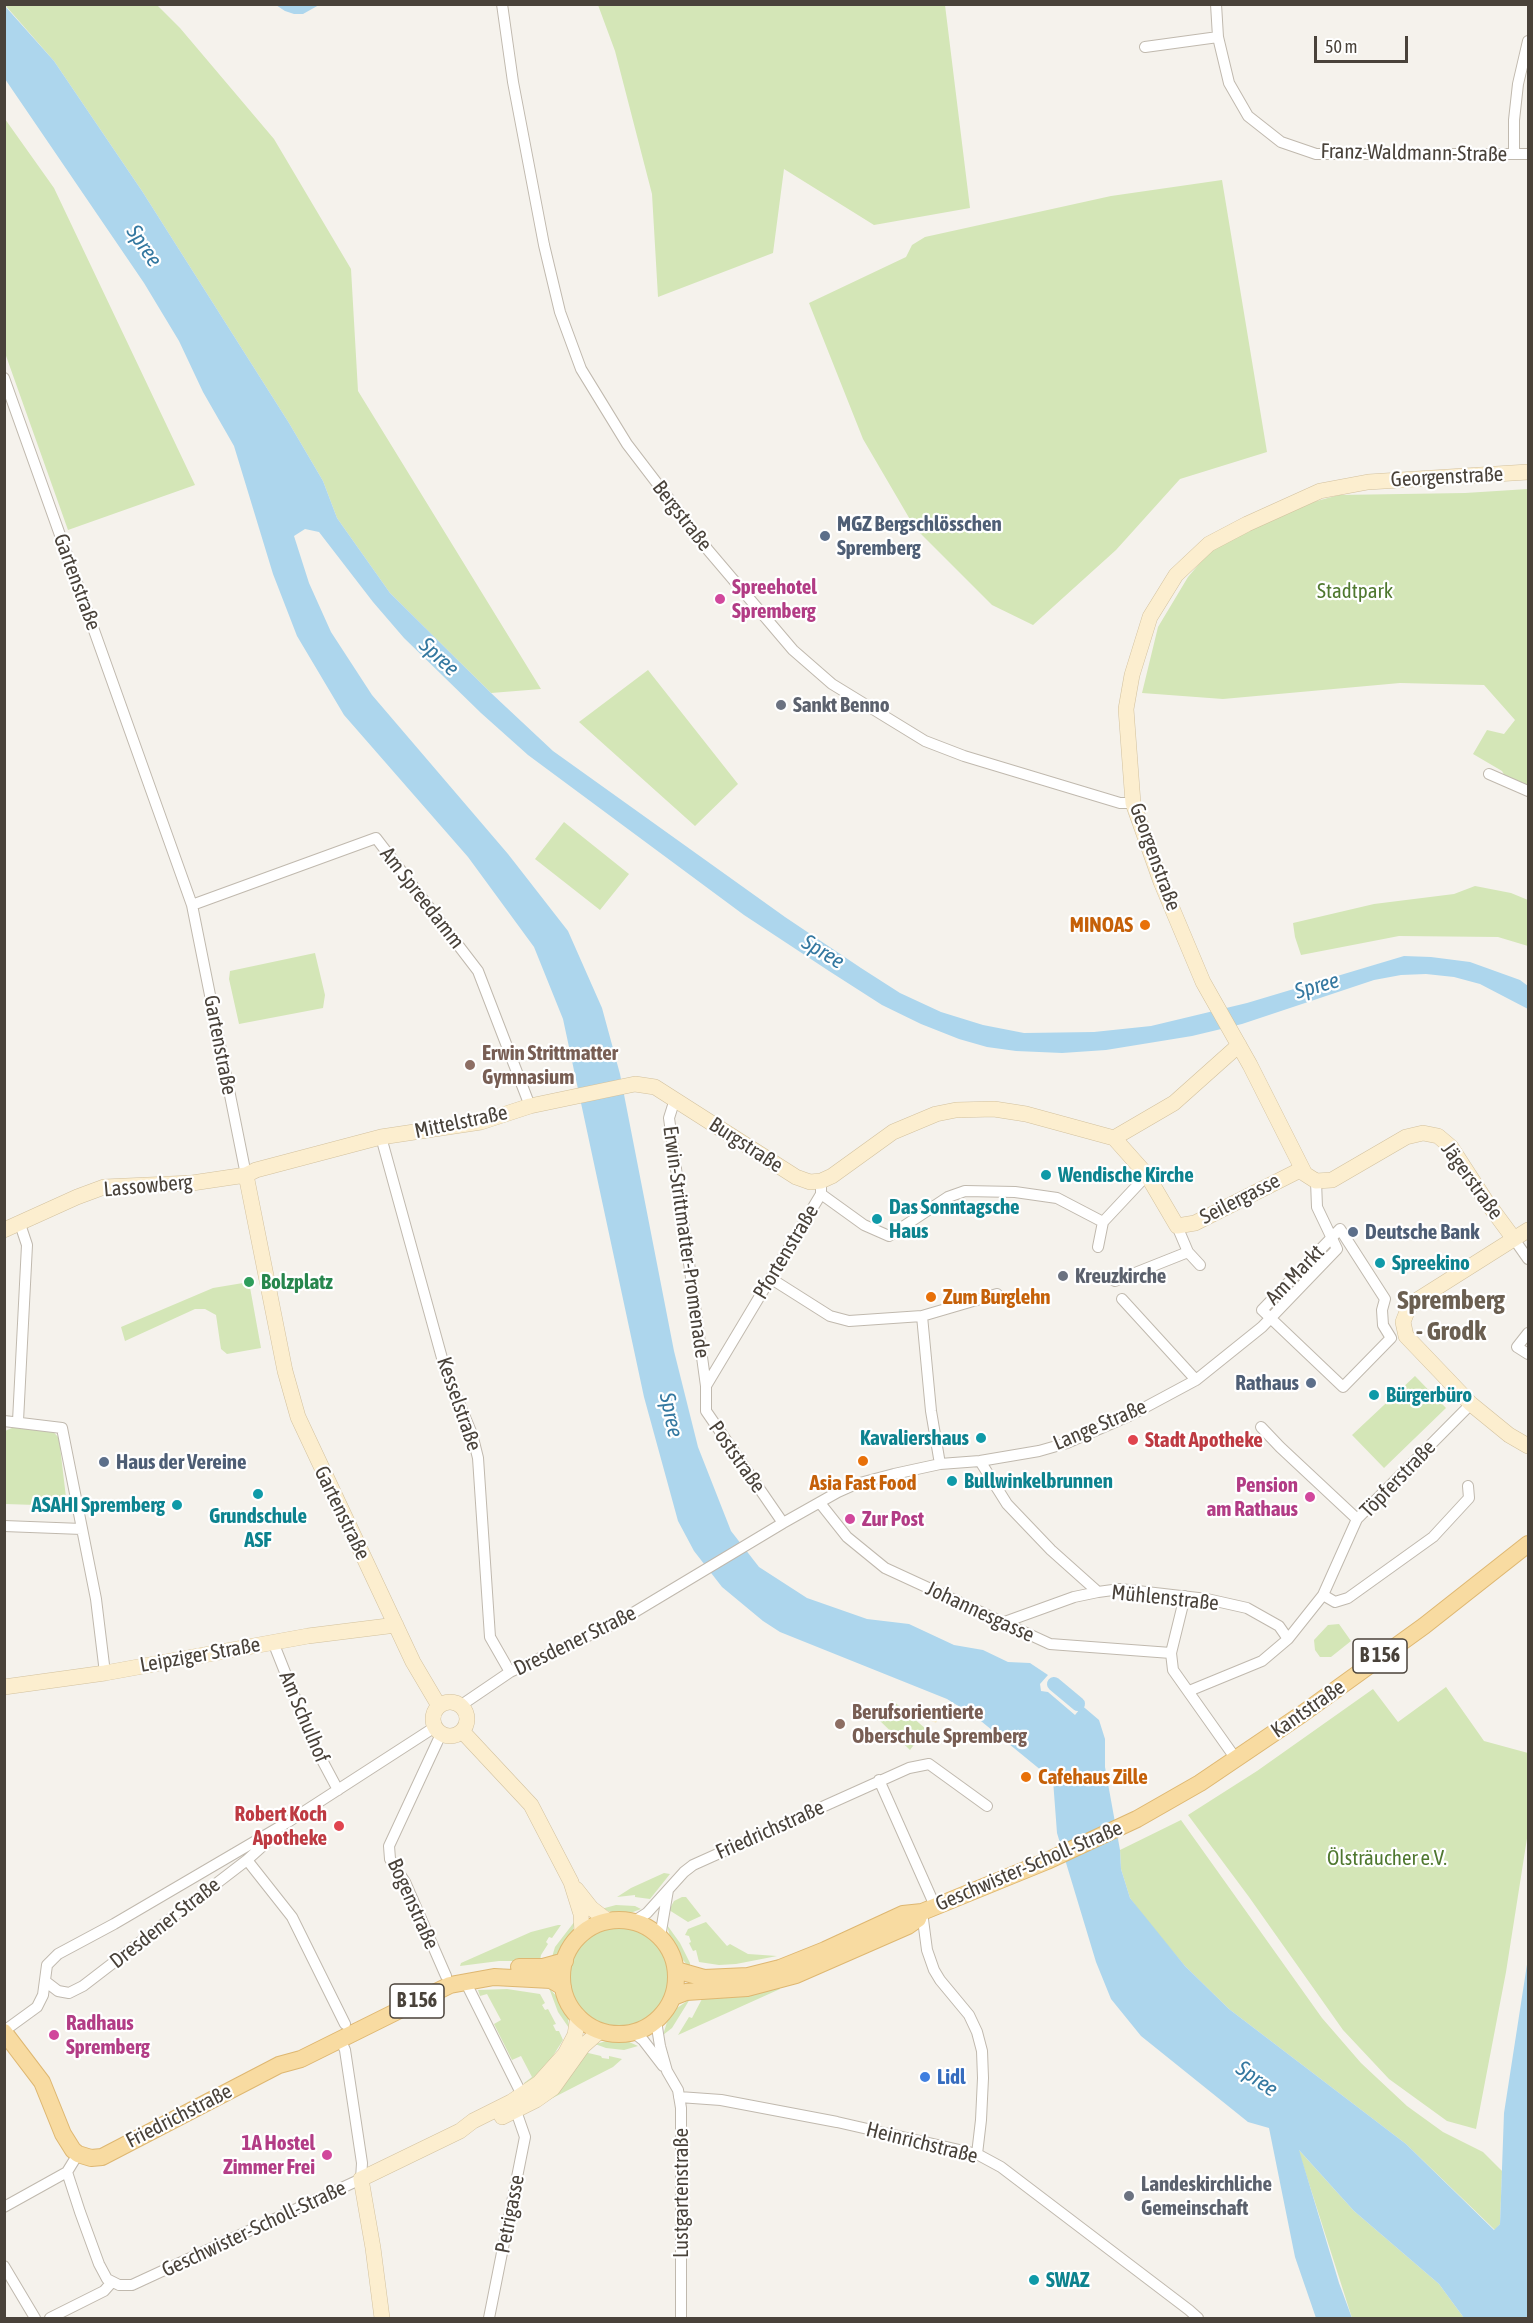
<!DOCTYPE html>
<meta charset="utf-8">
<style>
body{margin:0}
#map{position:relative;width:1533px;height:2323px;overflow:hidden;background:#f5f2ec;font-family:"Asap Condensed",sans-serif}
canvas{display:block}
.frame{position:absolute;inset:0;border:6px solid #49423a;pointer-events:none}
.scale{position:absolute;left:1314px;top:36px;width:94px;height:27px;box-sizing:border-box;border:3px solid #49423a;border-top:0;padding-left:8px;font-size:18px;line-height:21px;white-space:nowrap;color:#49423a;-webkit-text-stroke:4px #fff;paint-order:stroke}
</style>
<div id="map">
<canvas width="1533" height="2323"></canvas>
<div class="frame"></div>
<div class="scale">50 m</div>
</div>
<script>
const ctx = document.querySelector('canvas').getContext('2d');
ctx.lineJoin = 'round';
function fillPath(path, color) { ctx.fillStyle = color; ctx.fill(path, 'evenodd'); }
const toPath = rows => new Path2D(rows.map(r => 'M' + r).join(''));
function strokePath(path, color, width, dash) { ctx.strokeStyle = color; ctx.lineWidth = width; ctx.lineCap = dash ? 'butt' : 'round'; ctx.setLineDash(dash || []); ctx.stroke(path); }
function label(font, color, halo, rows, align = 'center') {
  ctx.font = font + ' "Asap Condensed",sans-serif'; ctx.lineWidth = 4.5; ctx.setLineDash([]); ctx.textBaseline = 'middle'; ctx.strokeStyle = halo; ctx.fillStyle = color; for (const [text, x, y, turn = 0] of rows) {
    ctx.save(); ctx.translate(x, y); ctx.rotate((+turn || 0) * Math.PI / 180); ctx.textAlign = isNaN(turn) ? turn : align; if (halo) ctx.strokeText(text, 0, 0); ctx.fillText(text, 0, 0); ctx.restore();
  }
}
fillPath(toPath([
 [5,5,157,5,180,28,274,139,351,269,358,391,541,689,491,693,390,593,337,518,323,481,289,423,142,191,54,61],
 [598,5,945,5,970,208,874,225,784,169,773,253,658,297,652,194,615,51],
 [5,119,54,188,195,485,68,530,5,353],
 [1222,180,1267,452,1180,479,1116,550,1033,625,992,605,915,528,863,439,809,303,906,257,912,245,925,237,1111,196],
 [1528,489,1528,788,1506,778,1502,771,1473,754,1487,730,1504,734,1515,720,1484,685,1400,683,1223,699,1142,693,1158,627,1188,577,1211,550,1302,505,1339,495,1465,493],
 [648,670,738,784,695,826,579,722],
 [564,822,629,874,600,910,535,859],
 [1475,886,1511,893,1528,900,1528,946,1498,937,1399,936,1301,955,1295,937,1293,923,1374,904,1454,894],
 [315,953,325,995,323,1008,239,1024,229,979,230,971],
 [249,1282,261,1348,227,1354,221,1349,216,1315,205,1309,195,1309,125,1341,121,1327,213,1288],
 [1415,1376,1446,1408,1384,1468,1352,1435],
 [21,1424,49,1427,59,1438,67,1506,5,1504,4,1434,5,1431],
 [1339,1624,1351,1641,1331,1657,1320,1657,1315,1650,1314,1640,1328,1625],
 [1446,1687,1484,1741,1528,1753,1528,1832,1506,1972,1476,2129,1447,2121,1389,2079,1343,2030,1249,1897,1188,1815,1257,1771,1373,1689,1398,1722],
 [892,1700,926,1729,910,1750,877,1718],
 [1181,1820,1322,2018,1361,2063,1407,2106,1443,2132,1483,2152,1502,2171,1500,2224,1495,2230,1406,2144,1229,2009,1185,1966,1146,1920,1130,1898,1121,1869,1120,1850],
 [664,1873,670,1874,650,1899,635,1897,635,1895,617,1897,631,1888],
 [682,1897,686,1897,701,1916,688,1922,669,1910,674,1901],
 [616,1905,635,1906,641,1909,633,1912,620,1914,601,1909],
 [575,1921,572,1934,558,1954,552,1957,555,1947],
 [706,1922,727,1946,730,1944,748,1954,777,1956,736,1964,719,1965,699,1962,696,1950,693,1951,689,1943,691,1942,689,1936,685,1935,688,1929],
 [558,1925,561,1925,552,1938,549,1937,546,1942,548,1944,541,1955,540,1961,499,1961,460,1966,461,1963,531,1932],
 [667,1925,680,1943,690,1963,690,1968,682,1959,670,1937],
 '570 1977a50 50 0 1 1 100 0a50 50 0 1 1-100 0Z',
 [779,1986,780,1989,678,2035,689,2017,692,2018,703,1997],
 [549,1988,559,1999,568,2017,569,2028,558,2012],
 [507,1989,540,1994,545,2003,542,2005,545,2010,548,2009,556,2024,553,2025,556,2031,559,2031,563,2040,546,2067,526,2085,524,2083,532,2077,521,2056,512,2060,494,2024,501,2020,487,1994,480,1996,478,1990],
 [690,1999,672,2028,663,2035,667,2022,677,2008],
 [607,2041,627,2041,638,2046,624,2050,606,2048,595,2044],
 [584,2052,601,2056,602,2058,609,2059,609,2056,622,2059,613,2067,539,2105],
 [1298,2149,1354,2211,1439,2284,1464,2318,1352,2318]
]), '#d4e6b7');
fillPath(toPath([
 [927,1708,940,1715,936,1723,923,1717]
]), '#f6eacb');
fillPath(toPath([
 [4,5,54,61,142,191,289,423,323,481,337,518,390,593,491,693,553,751,785,917,861,968,900,993,941,1012,983,1025,1024,1033,1094,1032,1151,1026,1247,1003,1404,956,1431,957,1470,962,1520,980,1528,986,1528,1009,1480,984,1454,977,1426,974,1401,975,1374,980,1242,1024,1192,1036,1106,1050,1062,1053,1016,1051,987,1047,959,1039,921,1024,882,1005,829,971,744,915,528,755,481,713,404,638,373,602,319,532,305,529,294,536,309,583,331,632,372,695,508,854,568,931,602,1008,620,1074,674,1351,698,1447,731,1531,759,1567,807,1598,867,1619,909,1624,954,1645,983,1650,1008,1662,1030,1663,1048,1675,1040,1684,1041,1691,1048,1692,1075,1715,1079,1710,1077,1705,1079,1703,1099,1720,1105,1739,1105,1767,1120,1850,1121,1869,1130,1898,1185,1966,1229,2009,1406,2144,1494,2230,1500,2224,1504,2113,1528,1958,1528,2318,1464,2318,1439,2284,1354,2211,1299,2150,1339,2283,1352,2318,1316,2318,1295,2257,1269,2128,1248,2122,1141,2036,1111,1999,1096,1962,1057,1833,1053,1780,976,1717,947,1699,780,1632,763,1621,722,1587,694,1551,678,1521,644,1397,563,1019,534,947,468,857,344,715,297,636,273,574,234,446,203,392,179,341,144,283,5,79],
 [276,5,319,5,303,14,294,14,285,11]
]), '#add6ed');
strokePath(toPath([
 [1054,1684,1078,1704]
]), '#add6ed', 14);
const street = toPath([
 [502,4,513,82,544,245,560,312,581,369,627,444,708,550,793,650,832,684,925,741,964,756,1120,803,1133,803],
 [1216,4,1218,37,1229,83,1248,116,1281,142,1316,154,1528,154],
 [1145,47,1218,37],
 [1514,154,1514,120,1518,84,1528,41],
 [4,378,192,905,246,1175],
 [1489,774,1528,791],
 [192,905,376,838,478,971,530,1106],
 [675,1099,669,1118,706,1386,706,1411,783,1523],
 [381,1137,445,1369,472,1434,478,1458,490,1637,510,1672],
 [821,1194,864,1225,889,1236,948,1197,965,1191,1015,1192,1057,1198,1103,1222],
 [1177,1226,1188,1252,1200,1265],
 [1340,1229,1385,1299,1382,1310,1383,1325,1391,1338,1343,1387,1262,1310,1340,1229],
 [1514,1239,1528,1259],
 [1098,1247,1103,1222,1147,1175],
 [770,1278,830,1316,849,1321,922,1316,997,1294],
 [1115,1281,1188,1252],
 [1122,1299,1196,1380],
 [922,1316,931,1411,940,1464],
 [1528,1333,1517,1347,1528,1354],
 [706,1386,821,1194,821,1188],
 [4,1421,62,1428,96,1599,105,1673],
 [18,1421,27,1245,20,1224],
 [1261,1427,1280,1447,1357,1519],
 [980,1461,1007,1504,1051,1550,1098,1592,1120,1589,1207,1599,1247,1608,1279,1626,1288,1639],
 [820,1503,847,1537,885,1568,1050,1644,1171,1653],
 [4,1526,82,1529],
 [1323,1595,1335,1602,1348,1598,1433,1537,1469,1498,1468,1486],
 [1185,1596,1171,1653,1173,1670,1236,1759],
 [1002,1623,1074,1597,1098,1592],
 [273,1642,314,1745,338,1790],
 [1189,1691,1262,1661,1288,1639,1323,1595,1357,1519,1471,1404],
 [460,1706,510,1672,618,1622,783,1523,838,1492,856,1484,894,1474,940,1464,980,1461,1039,1451,1067,1443,1129,1416,1196,1380,1262,1327,1337,1249,1317,1207,1316,1181],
 [441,1734,389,1846,390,1859,405,1882,446,1976],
 [879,1780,935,1906],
 [247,1860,292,1917,345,2024],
 [922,1912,927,1950,934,1970,940,1980,969,2015,977,2032,982,2051,983,2078,981,2120,977,2154],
 [633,1922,647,1913,684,1872,693,1865,909,1768,929,1764,987,1806],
 [660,1937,668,1890],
 [45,1981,58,1991,69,1993,83,1986,247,1860,277,1833],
 [465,1981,522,2095],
 [656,2021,660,2046,667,2071,678,2090,681,2108,681,2318],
 [4,2031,37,2007,43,1995,47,1965,58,1954,114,1924,288,1822,435,1727],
 [633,2032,643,2040,663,2066],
 [679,2097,721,2100,837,2122,977,2154,1001,2167,1189,2310,1198,2318],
 [67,2172,80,2212,99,2264,107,2279,119,2285,132,2285,361,2179,362,2163,345,2050,340,2039],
 [4,2207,67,2172,78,2154],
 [4,2266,35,2318],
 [50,2318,104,2291,112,2282],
 [489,2318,525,2137,516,2111]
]);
const secondary = toPath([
 [1114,1138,1147,1175,1177,1226,1195,1223,1302,1169],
 [246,1175,285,1371,298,1417,413,1662,439,1706],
 [4,1230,77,1197,104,1187,192,1183,246,1175,256,1170,381,1137,481,1122,530,1106,635,1084,655,1087,796,1177,810,1182,821,1181,832,1176,893,1132,936,1114,956,1110,994,1109,1026,1114,1114,1138,1174,1103,1239,1045],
 [1528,1230,1414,1302,1408,1309,1403,1322,1406,1336,1471,1404,1509,1435,1528,1446],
 [1514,1239,1486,1201,1451,1147,1438,1136,1423,1133,1406,1137,1332,1180,1316,1181,1305,1174,1250,1065,1203,982,1161,882,1133,803,1126,709,1132,675,1150,617,1176,575,1209,544,1247,524,1320,491,1368,482,1528,472],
 [4,1687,105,1673,308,1636,396,1625],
 '433 1719a17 17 0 1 1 34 0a17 17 0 1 1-34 0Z',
 [462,1731,531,1805,571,1882,581,1914,582,1934],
 [576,1889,591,1908,608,1921],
 [502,2117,536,2100,553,2088,583,2046,600,2031],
 [382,2318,373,2248,361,2179,460,2131,473,2121,511,2102,539,2083,565,2054,575,2035,578,2016]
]);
const primary = toPath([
 '562 1977a57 57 0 1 1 114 0a57 57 0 1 1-114 0Z',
 [519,1967,543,1967,565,1961],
 [676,1970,704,1978,748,1976,780,1968,825,1950,903,1914,922,1912,1047,1861,1137,1819,1200,1783,1302,1714,1424,1626,1528,1544],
 [673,1997,686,1992,747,1988,796,1975,908,1926,918,1919,920,1913],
 [4,2032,42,2082,63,2134,73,2150,78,2154,91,2158,102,2157,279,2065,301,2059,450,1985,494,1977,551,1980,563,1987]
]);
strokePath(street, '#c0b9ae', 12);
strokePath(secondary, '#d2c19e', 16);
strokePath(primary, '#deb771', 18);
strokePath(street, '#fff', 10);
strokePath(secondary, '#fceecf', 15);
strokePath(primary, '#f8dba1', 16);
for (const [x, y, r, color] of [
 [825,536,6,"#5c6f8a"],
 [720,599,6,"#d1479c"],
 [781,705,6,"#6b7280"],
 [1145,925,6,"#e8710a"],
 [470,1065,6,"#8d6e63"],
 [1046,1175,6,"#0f9aa8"],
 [877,1219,6,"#0f9aa8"],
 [1353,1232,6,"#5c6f8a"],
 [1380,1263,6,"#0f9aa8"],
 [1063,1276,6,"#6b7280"],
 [249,1282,6,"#2e9e5b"],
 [931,1297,6,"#e8710a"],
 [1311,1383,6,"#5c6f8a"],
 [1374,1395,6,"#0f9aa8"],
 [981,1438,6,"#0f9aa8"],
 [1133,1440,6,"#e0444e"],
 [863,1461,6,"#e8710a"],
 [104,1462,6,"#5c6f8a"],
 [952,1481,6,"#0f9aa8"],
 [258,1494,6,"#0f9aa8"],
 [1310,1497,6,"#d1479c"],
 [177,1505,6,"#0f9aa8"],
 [850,1519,6,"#d1479c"],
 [840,1724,6,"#8d6e63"],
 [1026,1777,6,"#e8710a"],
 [339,1826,6,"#e0444e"],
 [54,2035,6,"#d1479c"],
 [925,2077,6,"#3f7fe0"],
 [327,2155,6,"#d1479c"],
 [1129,2196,6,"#6b7280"],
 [1034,2280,6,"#0f9aa8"]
]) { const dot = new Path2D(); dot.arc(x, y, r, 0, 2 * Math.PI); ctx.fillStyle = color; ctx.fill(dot); strokePath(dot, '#fff', 2); }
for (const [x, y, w] of [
 [1380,1656,54],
 [417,2001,54]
]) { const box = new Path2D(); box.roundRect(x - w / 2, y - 17, w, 34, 4.5); ctx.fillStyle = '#fff'; ctx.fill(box); strokePath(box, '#49423a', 1.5); }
label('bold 20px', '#49423a', null, [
 ["B 156",1380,1656],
 ["B 156",417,2001]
]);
label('21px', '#49423a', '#fff', [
 ["Franz-Waldmann-Straße",1414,153,1],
 ["Georgenstraße",1447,477,-3],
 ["Bergstraße",682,516,52],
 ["Gartenstraße",77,582,70],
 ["Georgenstraße",1155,857,70],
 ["Am Spreedamm",422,898,52],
 ["Gartenstraße",220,1045,79],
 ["Mittelstraße",461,1122,-12],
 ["Burgstraße",746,1145,33],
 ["Jägerstraße",1472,1181,54],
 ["Lassowberg",148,1186,-5],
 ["Seilergasse",1240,1199,-27],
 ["Erwin-Strittmatter-Promenade",686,1242,82],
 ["Pfortenstraße",786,1252,-59],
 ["Am Markt",1295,1275,-46],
 ["Kesselstraße",459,1404,71],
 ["Lange Straße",1100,1425,-23],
 ["Poststraße",737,1457,55],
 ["Töpferstraße",1398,1479,-46],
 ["Gartenstraße",342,1513,64],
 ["Mühlenstraße",1165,1598,6],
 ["Johannesgasse",980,1612,25],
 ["Dresdener Straße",575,1641,-26],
 ["Leipziger Straße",200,1655,-10],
 ["Kantstraße",1308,1709,-35],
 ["Am Schulhof",304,1717,67],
 ["Friedrichstraße",770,1830,-24],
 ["Geschwister-Scholl-Straße",1029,1866,-23],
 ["Bogenstraße",413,1904,66],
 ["Dresdener Straße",165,1923,-38],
 ["Friedrichstraße",179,2116,-27],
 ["Heinrichstraße",922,2143,14],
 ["Lustgartenstraße",681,2193,-90],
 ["Petrigasse",510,2214,-79],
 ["Geschwister-Scholl-Straße",254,2229,-25]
]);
label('bold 21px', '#4e5e75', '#fff', [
 ["MGZ Bergschlösschen",837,524],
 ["Spremberg",837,548],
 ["Deutsche Bank",1365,1232],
 ["Rathaus",1299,1383,"right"],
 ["Haus der Vereine",116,1462]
], 'left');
label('bold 21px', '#b23c85', '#fff', [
 ["Spreehotel",732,587],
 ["Spremberg",732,611],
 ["Pension",1298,1485,"right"],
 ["am Rathaus",1298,1509,"right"],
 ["Zur Post",862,1519],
 ["Radhaus",66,2023],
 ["Spremberg",66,2047],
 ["1A Hostel",315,2143,"right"],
 ["Zimmer Frei",315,2167,"right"]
], 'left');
label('21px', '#4f782f', '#fff', [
 ["Stadtpark",1355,591],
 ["Ölsträucher e.V.",1387,1858]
]);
label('bold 21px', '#5b616d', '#fff', [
 ["Sankt Benno",793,705],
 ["Kreuzkirche",1075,1276],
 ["Landeskirchliche",1141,2184],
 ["Gemeinschaft",1141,2208]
], 'left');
label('bold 21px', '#c56008', '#fff', [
 ["MINOAS",1133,925,"right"],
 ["Zum Burglehn",943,1297],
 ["Asia Fast Food",863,1483,"center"],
 ["Cafehaus Zille",1038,1777]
], 'left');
label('bold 21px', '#785e54', '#fff', [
 ["Erwin Strittmatter",482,1053],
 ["Gymnasium",482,1077],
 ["Berufsorientierte",852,1712],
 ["Oberschule Spremberg",852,1736]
], 'left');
label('bold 21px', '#0d838f', '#fff', [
 ["Wendische Kirche",1058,1175],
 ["Das Sonntagsche",889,1207],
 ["Haus",889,1231],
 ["Spreekino",1392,1263],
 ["Bürgerbüro",1386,1395],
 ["Kavaliershaus",969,1438,"right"],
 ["Bullwinkelbrunnen",964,1481],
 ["ASAHI Spremberg",165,1505,"right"],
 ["Grundschule",258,1516,"center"],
 ["ASF",258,1540,"center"],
 ["SWAZ",1046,2280]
], 'left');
label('bold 21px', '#27864d', '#fff', [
 ["Bolzplatz",261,1282]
], 'left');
label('bold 21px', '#be3a42', '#fff', [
 ["Stadt Apotheke",1145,1440],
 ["Robert Koch",327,1814,"right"],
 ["Apotheke",327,1838,"right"]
], 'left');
label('bold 21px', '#366cbe', '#fff', [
 ["Lidl",937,2077]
], 'left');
label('italic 22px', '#3478a0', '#fff', [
 ["Spree",144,246,56],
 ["Spree",439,657,43],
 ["Spree",823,952,31],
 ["Spree",1317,986,-16],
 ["Spree",671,1415,78],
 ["Spree",1257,2079,35]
]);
label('bold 27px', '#6b5f51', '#fff', [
 ["Spremberg",1451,1300],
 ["- Grodk",1451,1331]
]);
</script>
